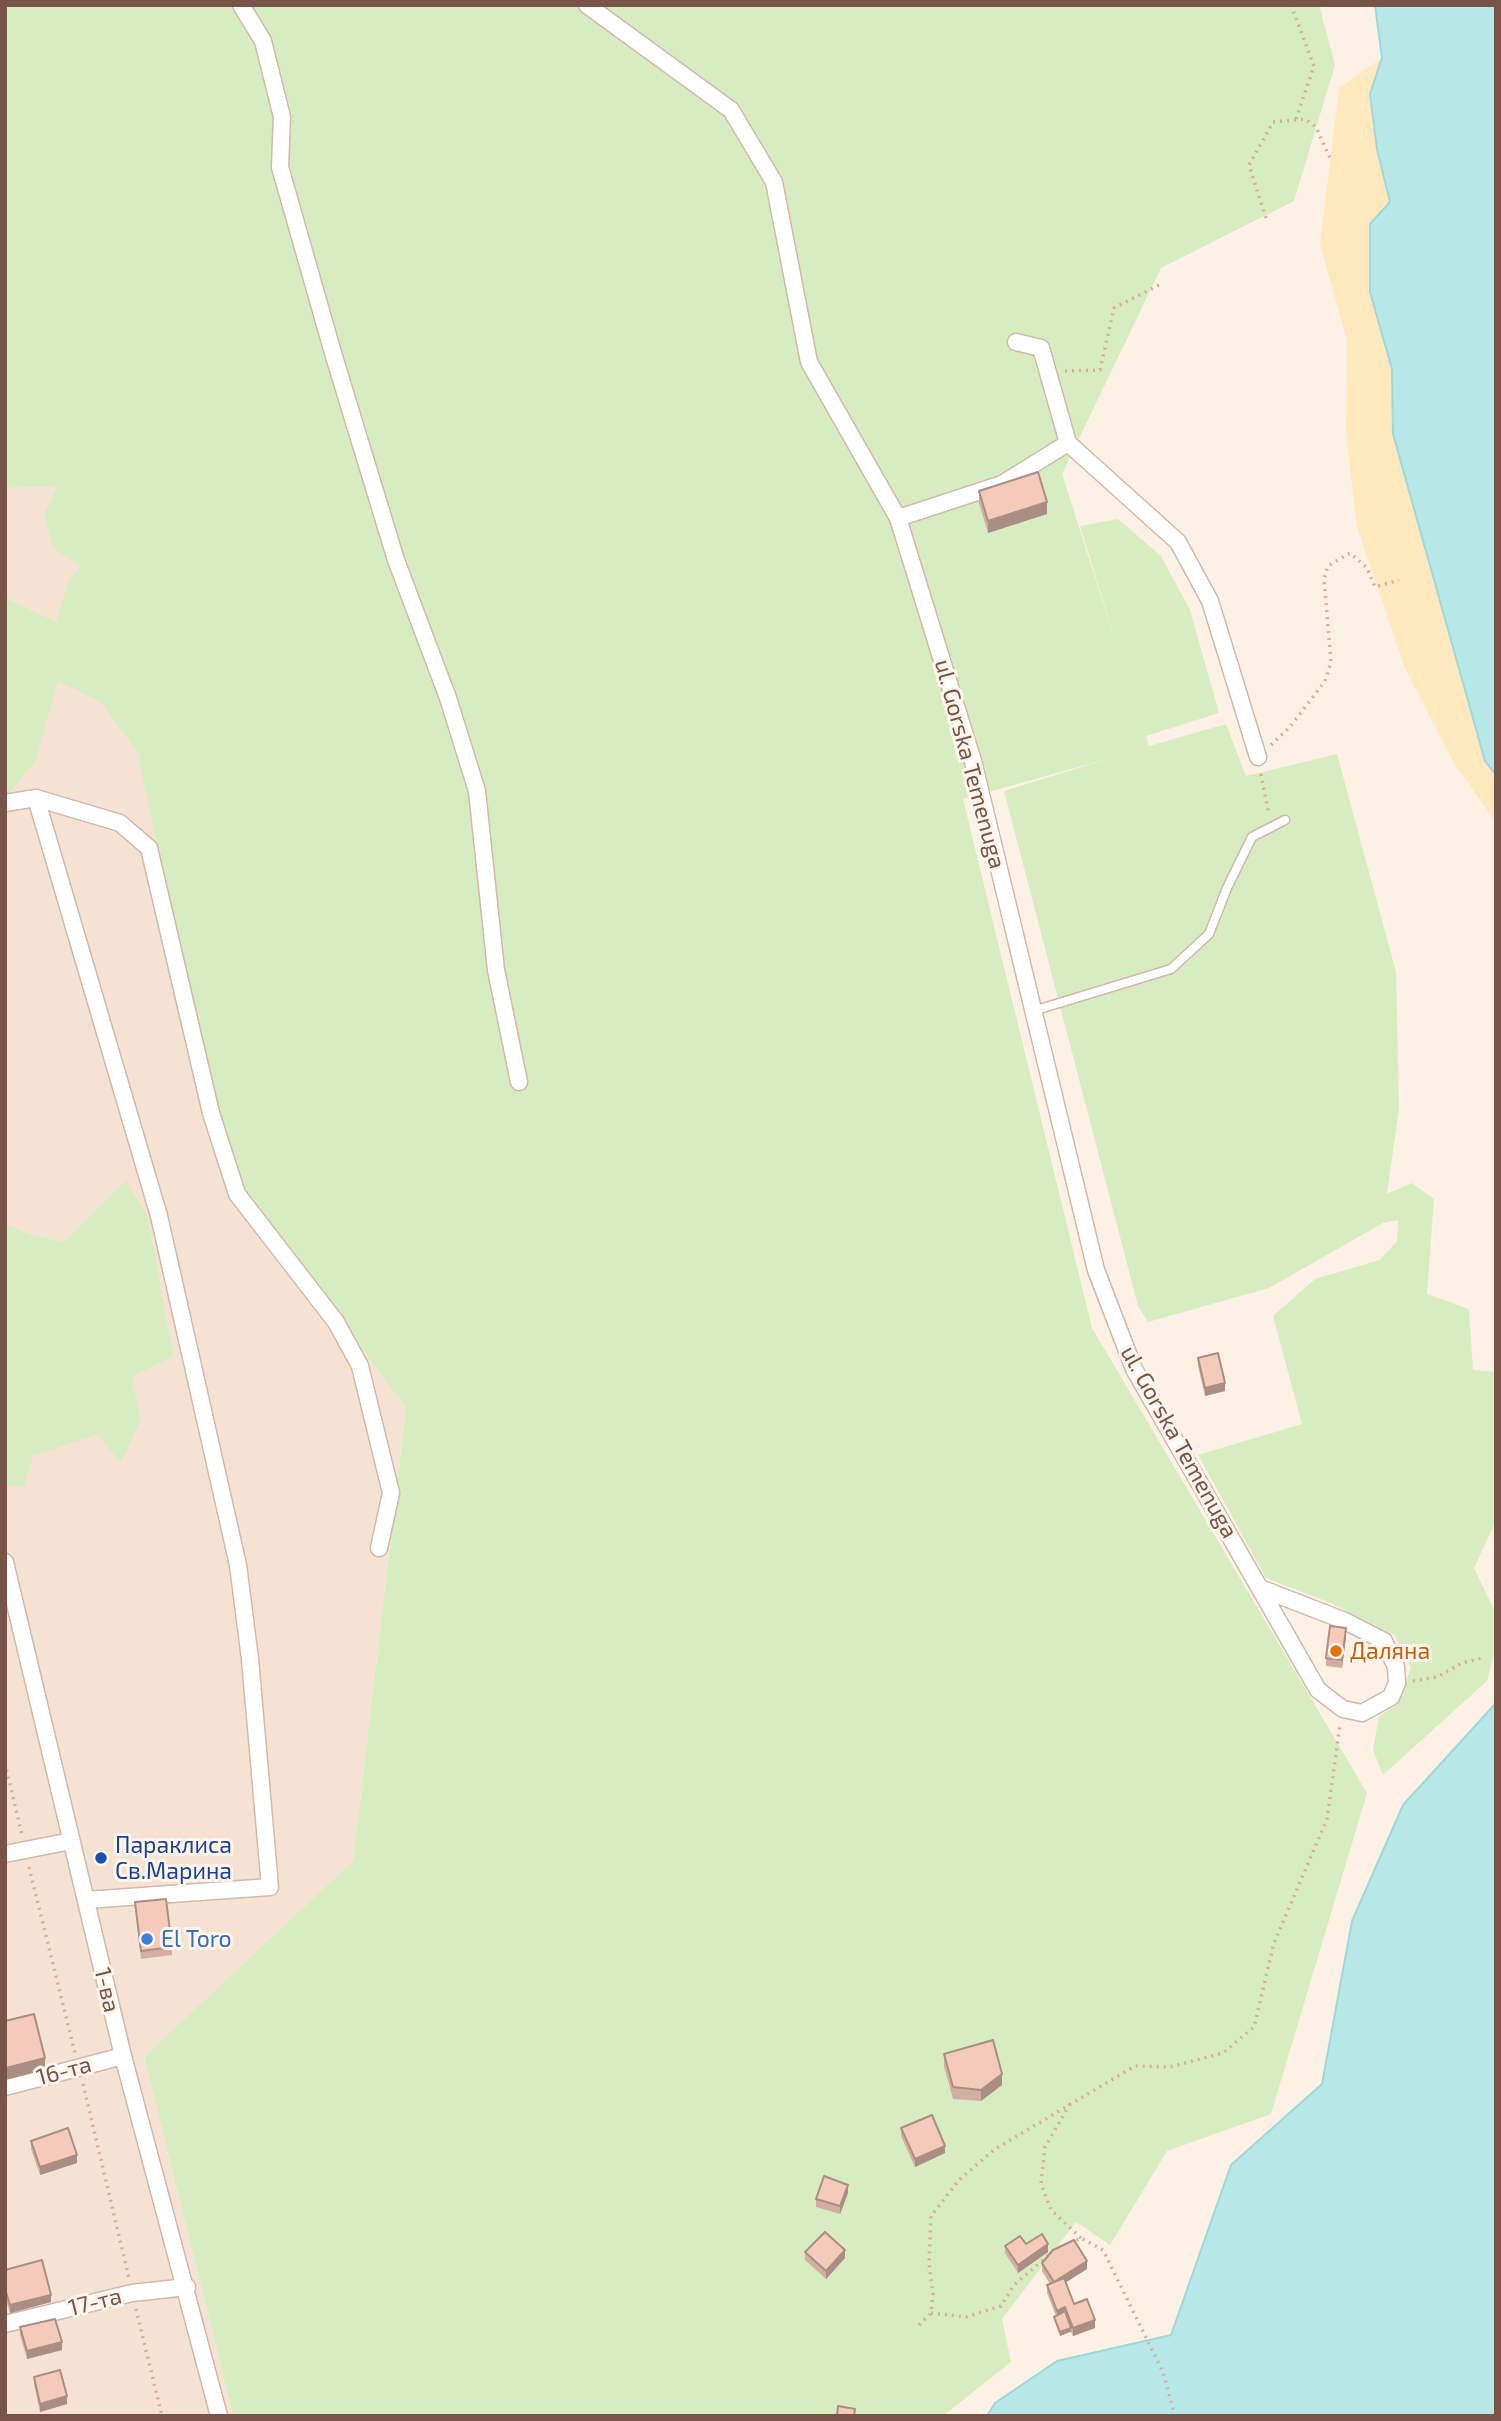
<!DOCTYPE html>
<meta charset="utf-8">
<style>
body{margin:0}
#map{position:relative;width:1501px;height:2421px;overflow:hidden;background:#fdf1e5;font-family:"Exo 2",sans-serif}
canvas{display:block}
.frame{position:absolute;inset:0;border:7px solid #785448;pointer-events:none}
</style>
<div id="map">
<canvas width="1501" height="2421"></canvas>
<div class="frame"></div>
</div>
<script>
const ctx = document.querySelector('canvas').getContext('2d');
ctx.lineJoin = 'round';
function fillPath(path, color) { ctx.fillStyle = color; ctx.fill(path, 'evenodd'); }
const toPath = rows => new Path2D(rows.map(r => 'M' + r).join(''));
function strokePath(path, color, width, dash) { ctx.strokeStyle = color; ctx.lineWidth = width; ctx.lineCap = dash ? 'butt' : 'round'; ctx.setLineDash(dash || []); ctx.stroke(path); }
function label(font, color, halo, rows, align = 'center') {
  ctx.font = font + ' "Exo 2",sans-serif'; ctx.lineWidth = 6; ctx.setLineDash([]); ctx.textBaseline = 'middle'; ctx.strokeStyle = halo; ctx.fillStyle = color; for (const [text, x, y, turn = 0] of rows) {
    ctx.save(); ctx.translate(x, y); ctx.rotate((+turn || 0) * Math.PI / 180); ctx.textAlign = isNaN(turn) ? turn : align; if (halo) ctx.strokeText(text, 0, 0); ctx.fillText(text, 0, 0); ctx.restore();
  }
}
fillPath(toPath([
 [80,484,196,1027,241,1188,406,1408,353,1861,144,2058,233,2416,5,2416,5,488]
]), '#f5e2d3');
fillPath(toPath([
 [5,5,1319,5,1335,65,1294,201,1161,268,1062,474,1119,652,1080,526,1118,519,1161,556,1190,610,1219,713,1146,736,1149,746,1226,724,1246,776,1337,754,1396,972,1399,1108,1387,1194,1412,1183,1434,1199,1427,1294,1469,1309,1473,1370,1496,1372,1496,1521,1474,1568,1496,1614,1496,1646,1487,1681,1383,1775,1373,1750,1379,1716,1397,1705,1411,1668,1394,1635,1333,1604,1266,1578,1198,1455,1302,1424,1273,1316,1315,1279,1380,1260,1397,1241,1398,1220,1383,1223,1269,1288,1148,1322,1138,1306,1004,791,1107,759,963,799,1092,1328,1367,1793,1271,2114,1167,2151,1110,2245,1076,2222,1002,2319,1011,2362,943,2416,233,2416,144,2057,353,1861,406,1408,241,1188,196,1027,137,752,101,702,58,681,35,762,5,798,5,598,56,622,70,578,81,566,53,548,44,514,57,486,5,488],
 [126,1180,148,1218,173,1356,132,1377,140,1421,121,1463,97,1434,33,1456,24,1486,5,1486,5,1223,28,1234,64,1242]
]), '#d8ecc2');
fillPath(toPath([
 [1382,58,1370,94,1377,149,1390,202,1370,292,1392,369,1393,434,1485,760,1496,775,1496,823,1454,763,1405,668,1357,527,1346,435,1347,340,1320,244,1339,88]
]), '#fee8be');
const water = toPath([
 [1375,5,1496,5,1496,775,1485,761,1393,434,1392,369,1370,292,1370,224,1390,202,1377,149,1370,94,1382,58,1375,5],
 [1496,1703,1496,2416,987,2416,995,2403,1057,2361,1171,2335,1231,2165,1322,2084,1352,1921,1403,1805,1496,1703]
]);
fillPath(water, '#b8e7e8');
strokePath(water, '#9dd8db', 2);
const service = toPath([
 [1033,1011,1171,969,1209,934,1227,888,1252,837,1285,820]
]);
const minor = toPath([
 [241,5,263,41,282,117,280,167,333,353,396,560,448,698,477,791,496,970,519,1082],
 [587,5,731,110,774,182,809,362,898,518,973,761,1096,1270,1134,1369,1318,1690,1343,1709,1362,1713,1391,1697,1397,1683,1396,1667,1384,1641,1345,1621,1260,1588],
 [1016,342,1041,348,1068,443,1178,542,1210,601,1258,757],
 [898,518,1002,484,1068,443],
 [36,798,120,823,149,848,211,1113,237,1194,336,1322,360,1366,391,1493,379,1548],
 [5,803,36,798,159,1216,238,1565,250,1659,270,1887,86,1900],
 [5,1562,123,2056,219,2416],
 [5,1854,71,1841],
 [5,2087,123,2056],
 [5,2324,132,2293,187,2287]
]);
strokePath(service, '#d2b9ac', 11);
strokePath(minor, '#d2b9ac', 19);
strokePath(toPath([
 [1291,5,1314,66,1296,119],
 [1266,218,1249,165,1273,122,1305,119,1316,127,1330,158],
 [1065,371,1100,370,1114,308,1159,285],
 [1271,745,1290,727,1325,681,1331,662,1324,579,1328,566,1350,553,1367,568,1375,587,1399,580],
 [1261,774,1269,815],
 [1413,1681,1437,1677,1462,1663,1482,1658],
 [5,1763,22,1835],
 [29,1867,75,2053],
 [83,2084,129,2278],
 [1070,2104,1045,2147,1041,2184,1051,2210,1081,2238],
 [1070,2243,1081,2238,1103,2250,1163,2372,1175,2416],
 [136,2309,162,2416],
 [931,2313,966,2317,1001,2306,1014,2285,1051,2253],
 [919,2325,931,2313,933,2294,929,2263,931,2216,959,2180,995,2149,1135,2066,1170,2067,1223,2053,1254,2027,1274,1943,1327,1819,1340,1725]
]), '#d9ae9e', 3.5, [2, 5]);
strokePath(service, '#fff', 8);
strokePath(minor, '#fff', 16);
fillPath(toPath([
 [979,491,1047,514,988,533,979,503],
 [1198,1358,1225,1391,1205,1396,1198,1366],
 [1346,1636,1342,1668,1326,1666,1326,1658],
 [135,1902,172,1947,172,1955,141,1959],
 [944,2054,1002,2085,981,2101,953,2099,944,2066],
 [901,2128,945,2153,915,2167,901,2136],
 [31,2141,77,2163,40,2175,31,2149],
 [848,2193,840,2214,816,2207,816,2199],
 [1026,2244,1048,2252,1018,2273,1005,2253,1005,2246],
 [805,2252,845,2258,826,2279,805,2260],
 [1042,2263,1087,2269,1066,2282,1074,2304,1095,2328,1073,2336,1071,2332,1060,2336,1054,2320,1054,2317,1056,2316,1047,2293,1047,2285,1050,2284,1042,2271],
 [5,2270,51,2302,10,2313,5,2297],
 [20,2327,62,2350,27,2359,20,2335],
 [34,2377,67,2404,40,2412,34,2384]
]), '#d2afa1');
fillPath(toPath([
 [1047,502,1047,514,988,533,988,521],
 [1225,1383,1225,1391,1205,1396,1205,1388],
 [1346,1628,1346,1636,1342,1668,1342,1660],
 [45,2058,45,2070,6,2080,6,2068],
 [1002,2074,1002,2085,981,2101,981,2090],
 [945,2146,945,2153,915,2167,915,2159],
 [77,2155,77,2163,40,2175,40,2167],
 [848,2185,848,2193,840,2214,840,2206],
 [1048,2244,1048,2252,1018,2273,1018,2265],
 [845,2250,845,2258,826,2279,826,2271],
 [1087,2261,1087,2269,1054,2290,1054,2282],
 [51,2295,51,2302,10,2313,10,2305],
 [1065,2307,1065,2315,1057,2319,1057,2311],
 [1095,2320,1095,2328,1073,2336,1073,2328],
 [1071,2328,1071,2331,1060,2336,1060,2332],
 [62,2342,62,2350,27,2359,27,2351],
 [67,2396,67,2404,40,2412,40,2404]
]), '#ab8e83');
const building = toPath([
 [1038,472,1047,502,988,521,979,491,1038,472],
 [1218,1353,1225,1383,1205,1388,1198,1358,1218,1353],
 [1330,1626,1346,1628,1342,1660,1326,1658,1330,1626],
 [166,1899,172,1947,141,1951,135,1902,166,1899],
 [34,2014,45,2058,6,2068,5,2021,34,2014],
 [993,2040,1002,2074,981,2090,953,2087,944,2054,993,2040],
 [932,2115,945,2146,915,2159,901,2128,932,2115],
 [68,2128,77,2155,40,2167,31,2141,68,2128],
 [824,2176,848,2185,840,2206,816,2199,824,2176],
 [825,2232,845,2250,826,2271,805,2252,825,2232],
 [1042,2234,1048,2244,1018,2265,1005,2246,1020,2236,1026,2244,1042,2234],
 [1074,2240,1087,2261,1054,2282,1042,2263,1053,2250,1074,2240],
 [42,2260,51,2295,10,2305,5,2289,5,2270,42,2260],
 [1064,2278,1074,2304,1087,2299,1095,2320,1073,2328,1065,2307,1057,2311,1047,2285,1064,2278],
 [1065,2311,1071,2328,1060,2332,1054,2317,1065,2311],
 [55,2319,62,2342,27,2351,20,2327,55,2319],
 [60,2370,67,2396,40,2404,34,2377,60,2370],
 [838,2406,855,2409,854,2416,837,2416,838,2406]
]);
fillPath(building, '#f4cbbb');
strokePath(building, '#ab8e83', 2);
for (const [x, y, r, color] of [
 [1336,1651,7,"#e8710a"],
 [101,1858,7,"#1a4fb4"],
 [147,1939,7,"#3f7fe0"]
]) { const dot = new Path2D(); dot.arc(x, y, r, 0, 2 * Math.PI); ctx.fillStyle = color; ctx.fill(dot); strokePath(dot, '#fff5ec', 2.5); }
label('23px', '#785448', '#fff5ec', [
 ["ul. Gorska Temenuga",970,764,75],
 ["ul. Gorska Temenuga",1179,1442,61],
 ["1-ва",107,1990,77],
 ["16-та",64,2071,-15],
 ["17-та",95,2302,-14]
]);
label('23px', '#c56008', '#fff5ec', [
 ["Даляна",1350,1651]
], 'left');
label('23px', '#164399', '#fff5ec', [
 ["Параклиса",115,1845],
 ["Св.Марина",115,1871]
], 'left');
label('23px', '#366cbe', '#fff5ec', [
 ["El Toro",161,1939]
], 'left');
</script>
